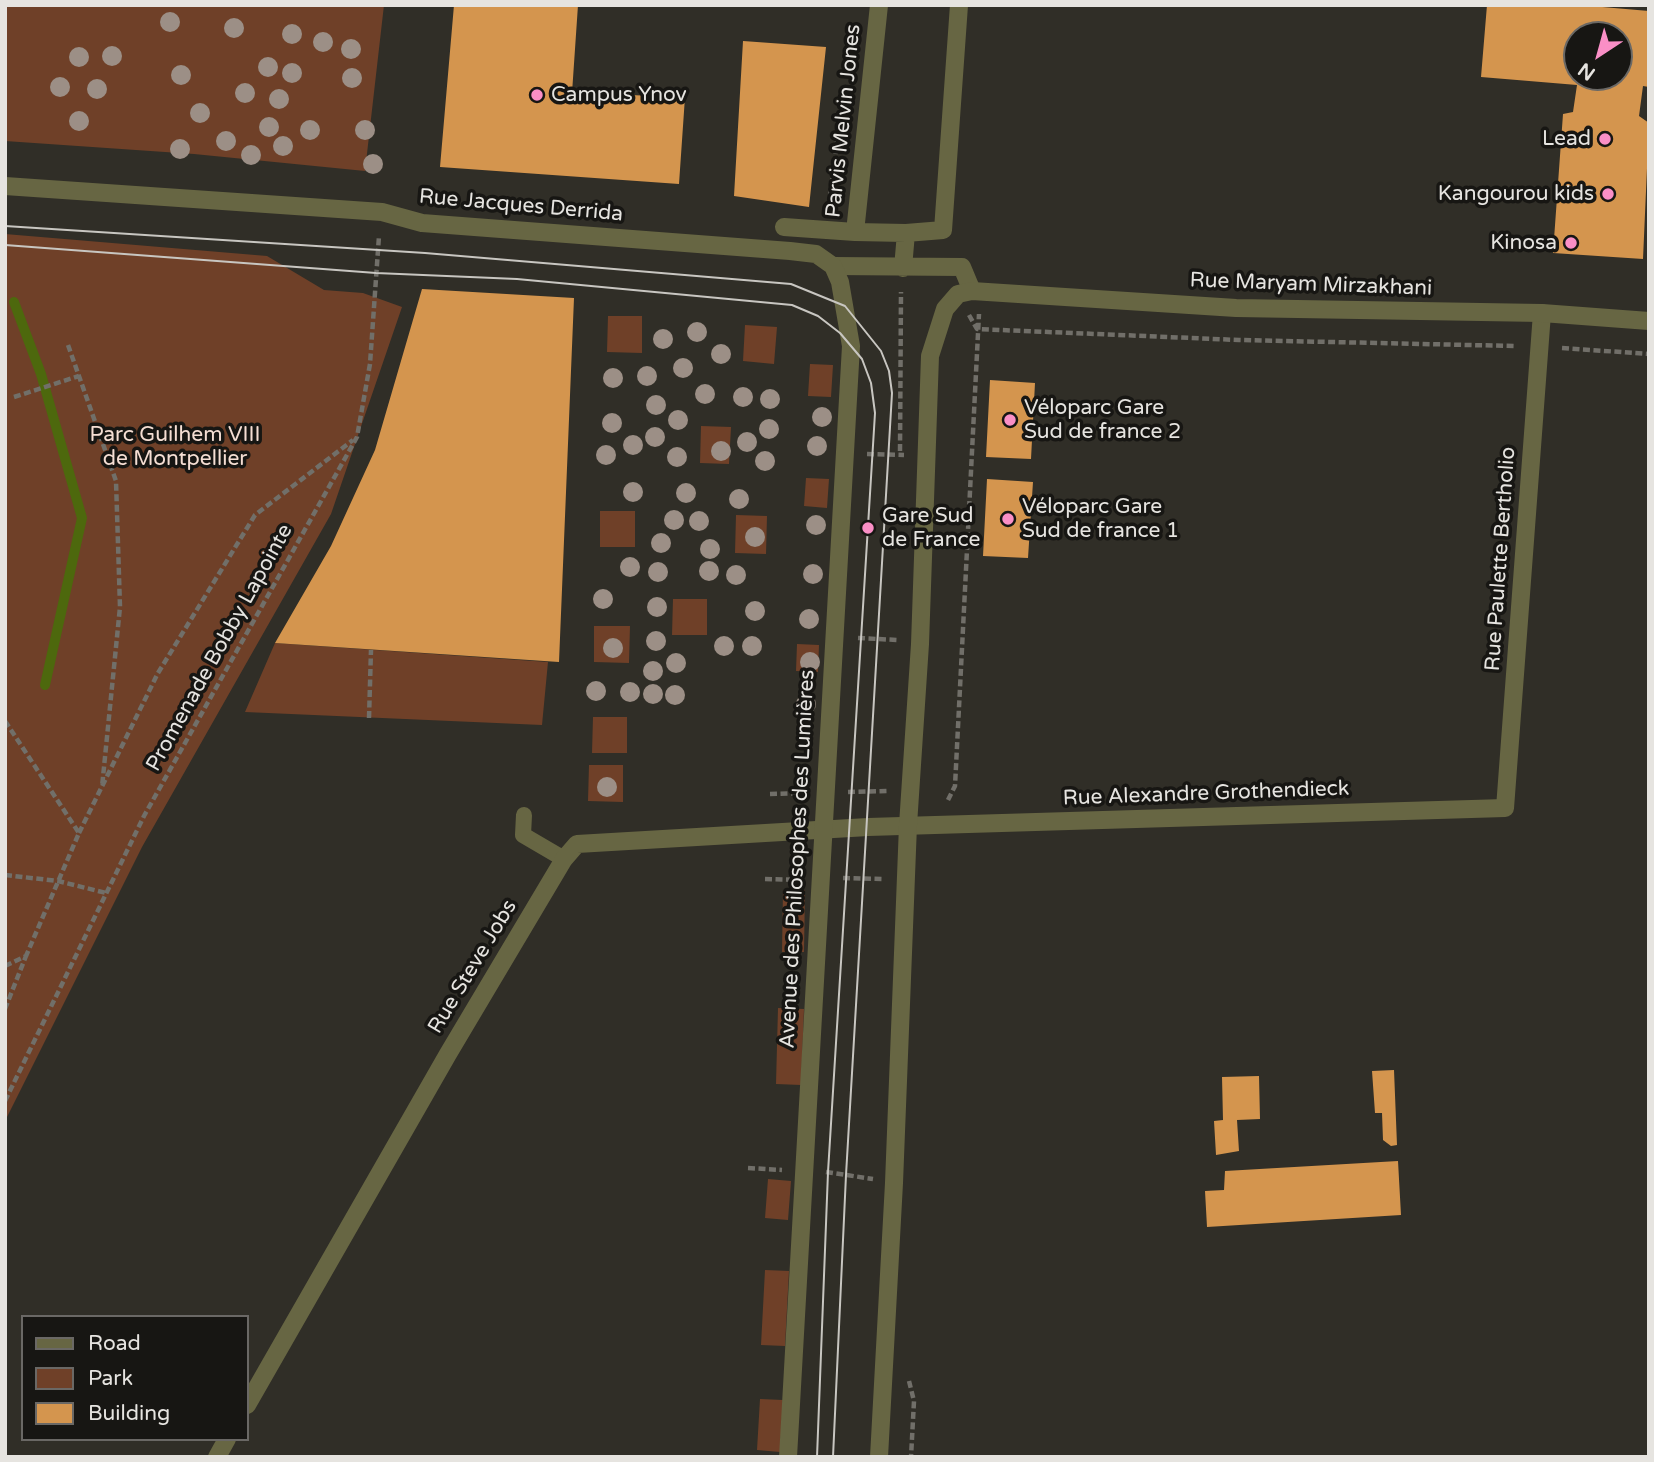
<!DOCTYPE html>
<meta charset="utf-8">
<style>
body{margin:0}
#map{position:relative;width:1654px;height:1462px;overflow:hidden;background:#302e27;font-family:"Varela Round",sans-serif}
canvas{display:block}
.frame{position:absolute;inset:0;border:7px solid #e6e4e0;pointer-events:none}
.legend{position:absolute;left:21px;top:1315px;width:228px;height:126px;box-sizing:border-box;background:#171613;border:2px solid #6a6865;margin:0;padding:9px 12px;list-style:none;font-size:21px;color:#e6e4e0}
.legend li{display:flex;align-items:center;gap:14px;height:35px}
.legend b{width:35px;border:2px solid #6a6865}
.north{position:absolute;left:1563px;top:21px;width:70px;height:70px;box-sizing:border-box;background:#171613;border:2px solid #6a6865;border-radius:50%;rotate:216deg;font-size:19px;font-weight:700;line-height:28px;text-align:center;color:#e6e4e0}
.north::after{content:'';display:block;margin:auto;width:24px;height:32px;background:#fa8fc6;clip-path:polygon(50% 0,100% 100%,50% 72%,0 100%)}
</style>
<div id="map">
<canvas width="1654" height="1462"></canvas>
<div class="frame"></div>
<ul class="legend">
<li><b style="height:9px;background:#676643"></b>Road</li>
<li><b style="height:19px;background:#6f4028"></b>Park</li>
<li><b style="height:19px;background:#d4954e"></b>Building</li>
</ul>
<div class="north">N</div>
</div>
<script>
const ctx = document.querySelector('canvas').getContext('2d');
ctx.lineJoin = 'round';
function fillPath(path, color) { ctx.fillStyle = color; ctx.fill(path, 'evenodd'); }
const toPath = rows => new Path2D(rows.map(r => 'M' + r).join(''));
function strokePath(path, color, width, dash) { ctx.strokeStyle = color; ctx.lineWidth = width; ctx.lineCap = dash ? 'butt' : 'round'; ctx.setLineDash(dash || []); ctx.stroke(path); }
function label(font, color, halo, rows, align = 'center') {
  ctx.font = font + ' "Varela Round",sans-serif'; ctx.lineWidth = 7; ctx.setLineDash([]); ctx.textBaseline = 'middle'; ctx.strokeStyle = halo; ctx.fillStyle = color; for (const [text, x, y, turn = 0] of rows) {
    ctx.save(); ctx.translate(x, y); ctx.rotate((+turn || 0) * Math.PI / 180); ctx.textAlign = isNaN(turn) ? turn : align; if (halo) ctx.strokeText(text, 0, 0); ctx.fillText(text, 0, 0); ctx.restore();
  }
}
fillPath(toPath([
 [5,5,384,5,365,171,194,154,5,141],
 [5,234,267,256,324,290,363,293,402,307,331,514,142,847,5,1121],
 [608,316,642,316,642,353,607,352],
 [745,325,777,327,774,364,743,361],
 [810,364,833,365,831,397,808,396],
 [701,426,731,427,729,464,700,463],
 [806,478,829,479,827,508,804,506],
 [600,511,635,511,635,547,600,547],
 [736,515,767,516,766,554,735,553],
 [673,599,707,599,707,635,672,635],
 [594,626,630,626,629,663,594,662],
 [275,643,548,662,542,725,245,712],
 [797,644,819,645,818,672,796,671],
 [593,717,627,717,627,753,592,753],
 [589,765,623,765,623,802,588,801],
 [783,890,805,890,804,952,782,952],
 [778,1008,804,1009,801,1085,776,1084],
 [768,1179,791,1181,788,1220,765,1218],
 [765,1270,789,1271,785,1346,761,1345],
 [760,1399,783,1400,780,1452,757,1450]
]), '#6f4028');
strokePath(toPath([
 [14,302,41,374,82,518,45,685]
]), '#4d680d', 10);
fillPath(toPath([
 [454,5,578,5,572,93,685,97,679,184,440,167],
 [1487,5,1579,5,1649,11,1649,87,1643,86,1639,116,1649,123,1643,259,1553,253,1563,114,1573,112,1577,85,1481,77],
 [1577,35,1619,35,1619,77,1577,77],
 [743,41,826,47,809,207,734,196],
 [422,289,574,298,559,662,275,643,331,546,375,450],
 [990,380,1035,383,1031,459,986,457],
 [987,479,1033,482,1028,558,983,556],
 [1394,1070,1397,1145,1391,1146,1383,1140,1382,1113,1375,1113,1372,1071],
 [1259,1076,1260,1119,1237,1120,1239,1151,1216,1155,1214,1121,1223,1120,1222,1077],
 [1398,1161,1401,1215,1207,1227,1205,1191,1224,1190,1225,1171]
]), '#d4954e');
strokePath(toPath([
 [829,206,841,110],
 [969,315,977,329,1239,340,1515,346],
 [68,345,116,481,120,607,102,787],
 [1562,348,1649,354],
 [14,397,79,376],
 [900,451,901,292],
 [867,454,904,455],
 [858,638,898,640],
 [369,718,371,650],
 [5,721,79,833,26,956],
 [848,792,888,791],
 [770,794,804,793],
 [948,800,955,786,979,314],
 [79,833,158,673,255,515,353,440],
 [5,875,58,881,106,893],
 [843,878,883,879],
 [765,879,799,880],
 [5,966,26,956,5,1009],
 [5,1101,144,816,357,437,370,364,379,236],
 [748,1168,782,1170],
 [826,1172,873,1179],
 [909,1381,914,1401,911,1457]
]), '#716f69', 4.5, [7, 3.5]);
strokePath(toPath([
 [524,815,523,835,564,859]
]), '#676643', 16);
strokePath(toPath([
 [879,5,855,232,906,233],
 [784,227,855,232],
 [833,266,962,267,972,291],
 [903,268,906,233,943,230,959,5]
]), '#676643', 18);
strokePath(toPath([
 [247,1405,448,1054,564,859,577,844,868,827,1505,808,1542,313],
 [217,1457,227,1439]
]), '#676643', 18);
strokePath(toPath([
 [5,186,382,212,422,223,790,251,816,254,833,266,840,282,851,346,788,1457],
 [879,1457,894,1183,908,825,920,644,930,356,945,309,958,294,972,291,1236,308,1542,313,1649,321]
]), '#676643', 18);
strokePath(toPath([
 [5,226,425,253,791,284,845,306,881,351,889,371,892,393,846,1175,833,1457],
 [5,245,376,273,517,279,792,305,818,316,840,333,862,359,871,383,875,413,828,1172,817,1457]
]), '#c8c6c1', 2);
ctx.fillStyle = '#9c8f86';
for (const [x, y] of [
 [170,22],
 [234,28],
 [292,34],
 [323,42],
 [351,49],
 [112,56],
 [79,57],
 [268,67],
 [292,73],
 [181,75],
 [352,78],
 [60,87],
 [97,89],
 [245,93],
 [279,99],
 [200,113],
 [79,121],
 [269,127],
 [310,130],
 [365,130],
 [226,141],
 [283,146],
 [180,149],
 [251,155],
 [373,164],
 [697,332],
 [663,339],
 [721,354],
 [683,368],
 [647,376],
 [613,378],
 [705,394],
 [743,397],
 [770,399],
 [656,405],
 [822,417],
 [678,420],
 [612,423],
 [769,429],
 [655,437],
 [747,442],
 [633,445],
 [817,446],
 [721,451],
 [606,455],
 [677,457],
 [765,461],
 [633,492],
 [686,493],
 [739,499],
 [674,520],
 [699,521],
 [816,525],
 [755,537],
 [661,543],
 [710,549],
 [630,567],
 [709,571],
 [658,572],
 [813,574],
 [736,575],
 [603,599],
 [657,607],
 [755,611],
 [809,619],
 [656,641],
 [724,646],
 [752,646],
 [613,648],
 [810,662],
 [676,663],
 [653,671],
 [596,691],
 [630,692],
 [653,694],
 [675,695],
 [806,704],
 [607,787]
]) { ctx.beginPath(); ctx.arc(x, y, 10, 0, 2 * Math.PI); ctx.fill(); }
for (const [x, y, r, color] of [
 [537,95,7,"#fa8fc6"],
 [1605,139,7,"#fa8fc6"],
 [1608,194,7,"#fa8fc6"],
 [1571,243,7,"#fa8fc6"],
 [1010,420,7,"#fa8fc6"],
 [1008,519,7,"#fa8fc6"],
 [868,528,7,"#fa8fc6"]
]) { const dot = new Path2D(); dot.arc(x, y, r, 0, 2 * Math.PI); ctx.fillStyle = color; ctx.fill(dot); strokePath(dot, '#171613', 2.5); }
label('21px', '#e6e4e0', '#171613', [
 ["Campus Ynov",551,95],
 ["Lead",1591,139,"right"],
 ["Kangourou kids",1594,194,"right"],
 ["Kinosa",1557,243,"right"],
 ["Véloparc Gare",1024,408],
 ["Sud de france 2",1024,432],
 ["Véloparc Gare",1022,507],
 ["Sud de france 1",1022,531],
 ["Gare Sud",882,516],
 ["de France",882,540]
], 'left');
label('21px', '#e6e4e0', '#171613', [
 ["Parvis Melvin Jones",844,121,-84],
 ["Rue Jacques Derrida",521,206,5],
 ["Rue Maryam Mirzakhani",1311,285,2],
 ["Rue Paulette Bertholio",1501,559,-86],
 ["Promenade Bobby Lapointe",220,648,-61],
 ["Rue Alexandre Grothendieck",1206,794,-2],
 ["Avenue des Philosophes des Lumières",798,859,-87],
 ["Rue Steve Jobs",473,967,-59]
]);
label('21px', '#f5ded3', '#171613', [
 ["Parc Guilhem VIII",175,435],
 ["de Montpellier",175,459]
]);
</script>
